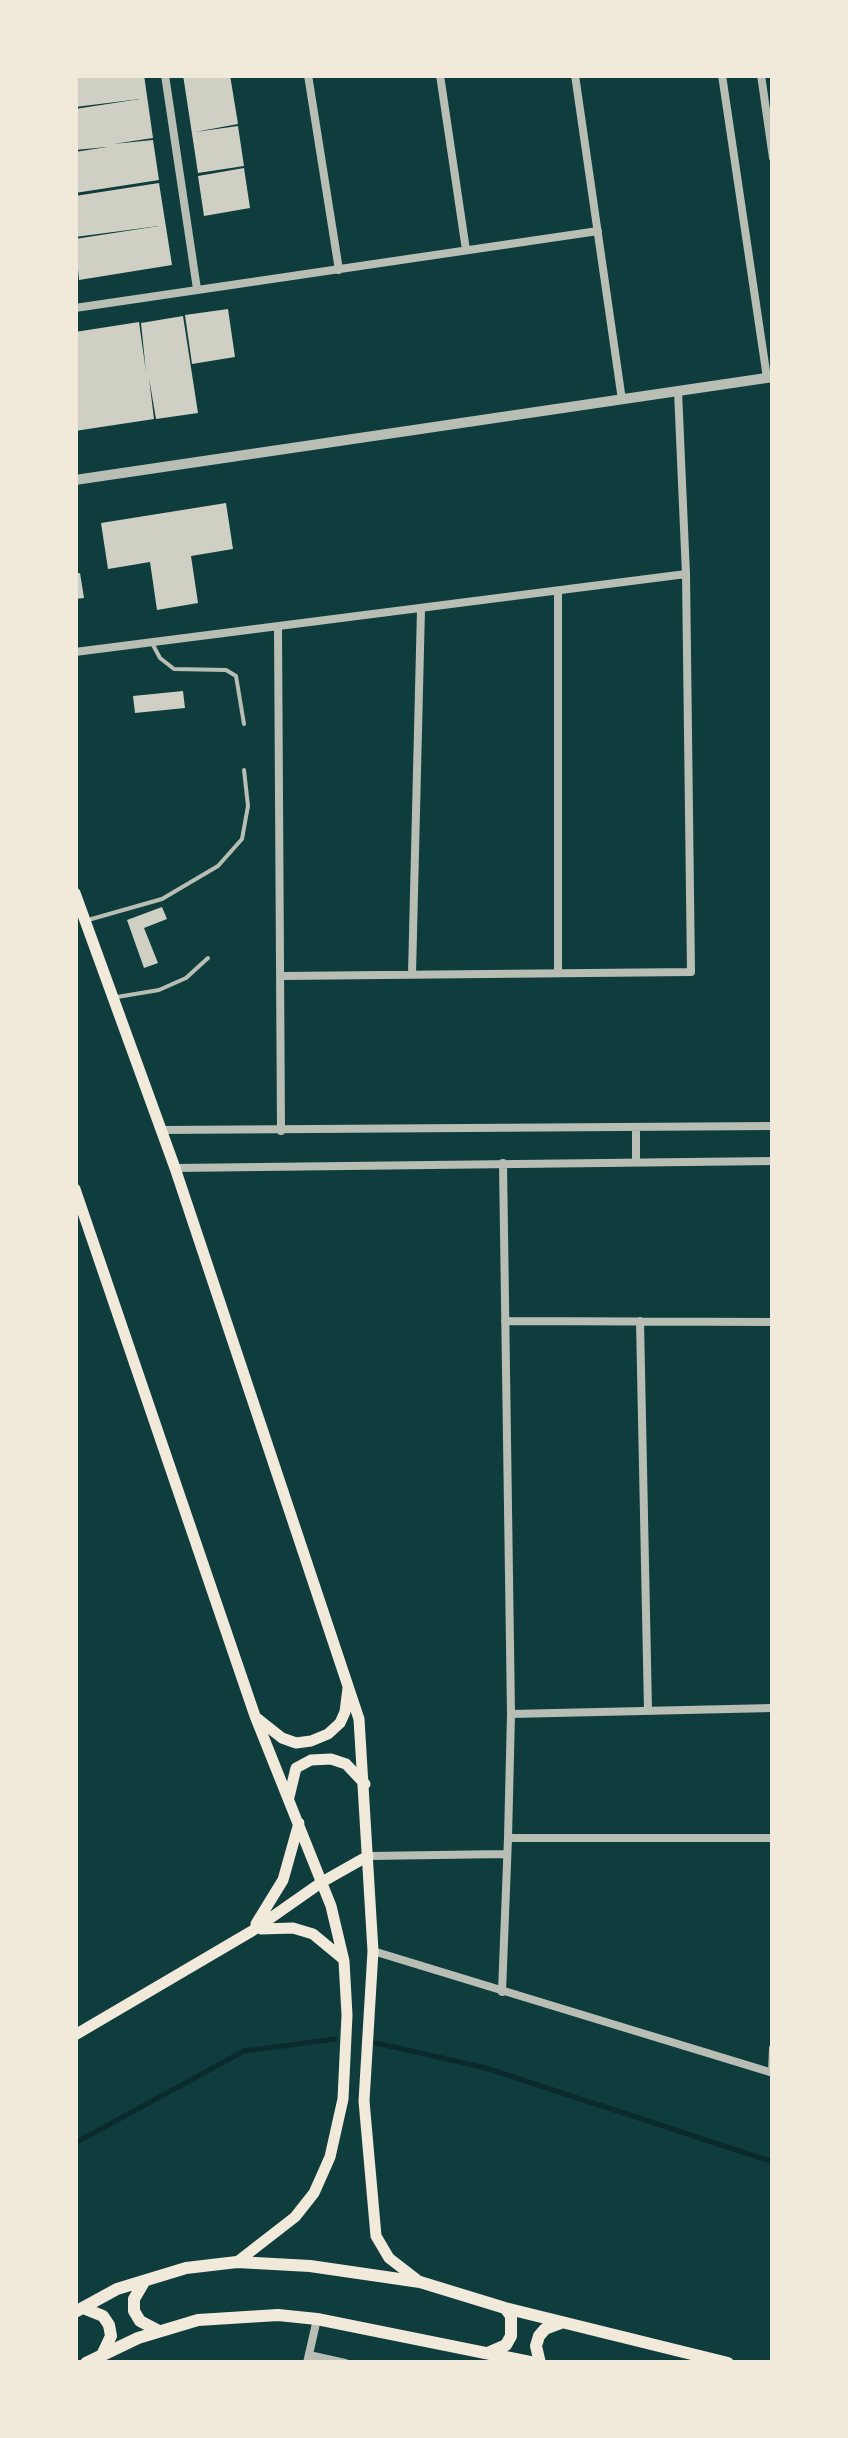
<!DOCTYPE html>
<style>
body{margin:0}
#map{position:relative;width:848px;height:2438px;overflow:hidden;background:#0f3d3e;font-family:"Sofia Sans Condensed",sans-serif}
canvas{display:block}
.frame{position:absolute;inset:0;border:78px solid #f1e9da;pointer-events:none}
</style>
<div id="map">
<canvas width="848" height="2438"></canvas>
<div class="frame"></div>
</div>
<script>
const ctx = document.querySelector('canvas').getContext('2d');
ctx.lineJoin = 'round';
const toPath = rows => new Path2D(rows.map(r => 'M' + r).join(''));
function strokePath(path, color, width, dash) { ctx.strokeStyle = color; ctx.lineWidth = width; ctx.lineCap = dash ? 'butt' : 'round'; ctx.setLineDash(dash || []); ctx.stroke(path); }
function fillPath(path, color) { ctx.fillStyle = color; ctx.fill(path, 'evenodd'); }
strokePath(toPath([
 [376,2043,486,2068,773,2162],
 [75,2143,244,2051,335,2039]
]), '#0a2a2b', 5);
fillPath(toPath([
 [75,75,144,75,153,138,113,144,153,140,159,180,75,193,75,152,107,147,75,150,75,109,140,99,75,107],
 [183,75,230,75,238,124,195,132,238,126,244,166,198,173],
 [244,168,250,208,204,216,198,176],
 [159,183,172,265,79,280,75,239,159,226,75,237,75,196],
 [228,309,235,357,192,364,185,315],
 [183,316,198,413,156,419,149,378,154,419,75,431,75,332,139,322,146,372,141,323],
 [226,503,233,549,191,556,198,603,157,610,150,562,108,569,101,523],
 [80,573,84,598,75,599,75,574],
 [183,691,185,708,135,713,133,696],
 [162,907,167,919,144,928,158,963,144,968,127,920]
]), '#cfcfc3');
strokePath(toPath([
 [152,643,160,658,174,669,226,670,236,676,244,724],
 [88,920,162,899,218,866,242,839,248,806,244,770],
 [117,997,159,990,186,978,208,958]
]), '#b8beb3', 4);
strokePath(toPath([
 [165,75,197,289],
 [308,75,339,270],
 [440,75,466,250],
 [575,75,622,400],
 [722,75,767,378],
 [761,75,773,158],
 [75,308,598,231],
 [278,628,281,1131],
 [75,652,686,574],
 [558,973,558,591],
 [412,974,421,609],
 [281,976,691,972,686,574,678,391],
 [636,1127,636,1162],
 [160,1130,773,1126],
 [503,1163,511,1714,508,1838,773,1838],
 [175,1168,773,1161],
 [505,1321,773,1322],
 [640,1321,648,1710],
 [511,1714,773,1708],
 [368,1856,506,1854],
 [373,1951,773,2073],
 [502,1992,508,1838],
 [772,2072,773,2048],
 [309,2355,345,2363],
 [307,2363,317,2319]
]), '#b8beb3', 8);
strokePath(toPath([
 [75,480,773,377]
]), '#b8beb3', 10);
strokePath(toPath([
 [75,893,175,1168,359,1719,373,1951,364,2101,376,2236,389,2258,420,2282],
 [75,1189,255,1716,331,1906,344,1961,347,2015,343,2099,330,2157,314,2193,295,2217,237,2262],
 [258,1719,282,1738,296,1743,311,1741,328,1734,340,1723,345,1712,348,1688],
 [289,1797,296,1768,311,1760,331,1759,346,1764,365,1784],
 [256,1924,283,1880,299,1823],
 [261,1929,293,1928,313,1934,342,1958],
 [75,2035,252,1931,322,1882,368,1856]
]), '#f1e9da', 11);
strokePath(toPath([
 [144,2282,134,2299,134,2311,140,2321,159,2331],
 [83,2308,103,2316,109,2325,111,2336,103,2353],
 [75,2312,117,2289,186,2268,237,2262,310,2266,420,2282,505,2308,728,2363],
 [490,2352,506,2345,511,2336,511,2316,505,2308],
 [86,2363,138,2338,198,2320,278,2315,317,2319,535,2363],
 [540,2363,536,2346,539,2336,545,2329,561,2323]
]), '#f1e9da', 12);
</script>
